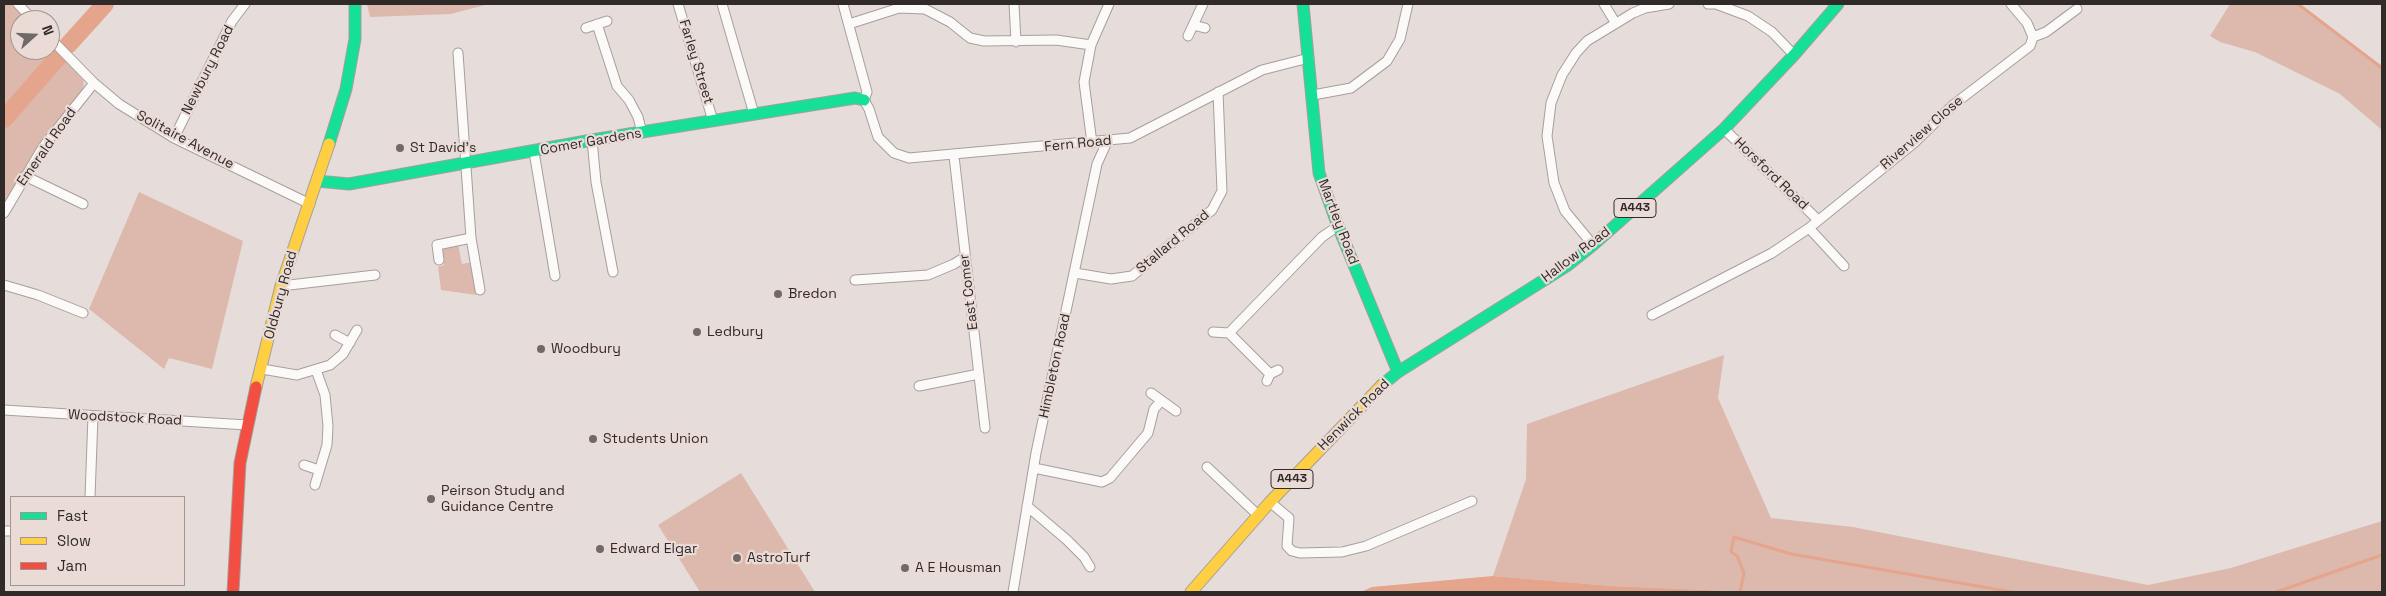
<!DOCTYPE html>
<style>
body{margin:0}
#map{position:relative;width:2386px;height:596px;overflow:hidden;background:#e6ddda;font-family:"Space Grotesk",sans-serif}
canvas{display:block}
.frame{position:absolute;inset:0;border:5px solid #302b29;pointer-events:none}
.legend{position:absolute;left:10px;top:496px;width:175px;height:90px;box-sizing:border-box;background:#eadbd6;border:1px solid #a09591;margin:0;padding:6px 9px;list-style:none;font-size:15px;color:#302b29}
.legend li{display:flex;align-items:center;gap:10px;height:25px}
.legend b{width:25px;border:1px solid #a09591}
.north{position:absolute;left:10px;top:10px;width:50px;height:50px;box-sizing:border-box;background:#eadbd6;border:1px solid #a09591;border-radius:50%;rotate:70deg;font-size:14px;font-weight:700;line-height:20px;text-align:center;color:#302b29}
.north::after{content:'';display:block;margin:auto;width:18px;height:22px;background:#706967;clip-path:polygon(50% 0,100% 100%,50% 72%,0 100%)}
</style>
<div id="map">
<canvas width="2386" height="596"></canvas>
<div class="frame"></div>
<ul class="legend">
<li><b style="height:6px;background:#16e098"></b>Fast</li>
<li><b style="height:6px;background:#ffcf43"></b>Slow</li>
<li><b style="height:6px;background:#f24e42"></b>Jam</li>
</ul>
<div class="north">N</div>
</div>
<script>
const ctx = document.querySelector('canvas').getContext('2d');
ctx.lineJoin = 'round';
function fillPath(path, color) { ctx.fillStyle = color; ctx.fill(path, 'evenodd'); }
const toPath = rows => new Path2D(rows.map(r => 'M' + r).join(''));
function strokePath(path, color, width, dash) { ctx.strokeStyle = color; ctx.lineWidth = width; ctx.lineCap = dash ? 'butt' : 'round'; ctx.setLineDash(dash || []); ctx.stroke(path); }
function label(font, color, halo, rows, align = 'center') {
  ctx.font = font + ' "Space Grotesk",sans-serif'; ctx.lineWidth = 4.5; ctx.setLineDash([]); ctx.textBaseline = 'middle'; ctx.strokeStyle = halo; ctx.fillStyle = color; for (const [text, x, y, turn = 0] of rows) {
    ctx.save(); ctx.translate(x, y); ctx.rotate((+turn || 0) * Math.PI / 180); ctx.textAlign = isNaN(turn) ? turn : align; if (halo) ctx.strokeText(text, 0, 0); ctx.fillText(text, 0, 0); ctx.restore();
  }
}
fillPath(toPath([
 [4,4,13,4,29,20,20,20,20,50,50,50,50,42,84,81,83,89,35,152,4,205],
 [367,4,489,4,451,14,370,17],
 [2230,4,2299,4,2382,66,2382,130,2340,94,2255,52,2220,42,2210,36],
 [139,192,243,241,212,369,169,358,164,369,89,309],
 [458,244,462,264,472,262,476,295,441,290,438,267,444,265,441,250,443,247],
 [1724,355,1718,398,1771,518,1853,527,2148,585,2231,568,2382,521,2382,592,1753,592,1612,586,1493,576,1526,479,1527,424],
 [741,473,815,592,700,592,658,525]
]), '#ddb9ad');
fillPath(toPath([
 [1493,576,1612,586,1753,592,1361,592,1372,587]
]), '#e5a48c');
strokePath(toPath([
 [2298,4,2382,68],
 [1740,592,1744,573,1737,556,1731,552,1734,537,1791,554,2012,592],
 [2276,592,2382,555]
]), '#e5a48c', 3);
strokePath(toPath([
 [68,45,105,4],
 [4,119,59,56]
]), '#e5a48c', 18);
const street = toPath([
 [18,4,33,20],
 [678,4,713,121],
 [722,4,754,114],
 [843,4,867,92,864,100,869,109,878,137,894,153,909,158,1130,138,1262,70,1309,58],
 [1014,4,1016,42],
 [1604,4,1615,22],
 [1708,4,1716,4,1748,16,1772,32,1794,55],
 [597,24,617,86,629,100,638,117,642,133],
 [849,24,899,8,925,9,950,22,970,38,984,41,1056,40,1091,45],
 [1193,25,1205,28],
 [586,28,607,21],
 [1188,36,1203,4],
 [2033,37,2046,32,2077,9],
 [50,38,94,83,119,104,174,138,310,204],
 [458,53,471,238,480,290],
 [1313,95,1351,88,1387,61,1400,39,1408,4],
 [1724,129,1818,220],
 [174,138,232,21,245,4],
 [592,140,596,182,613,272],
 [1092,143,1084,82,1091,45,1109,4],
 [534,152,555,276],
 [954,156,985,428],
 [25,176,83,204],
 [4,213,43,147,94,83],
 [1809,228,1844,266],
 [1593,245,1565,211,1554,183,1547,136,1551,103,1562,75,1576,53,1587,41,1633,13,1645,8,1669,4],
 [439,260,437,245,471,238],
 [1075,273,1111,279,1132,276,1212,210,1222,191,1218,92],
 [855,280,928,275,954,264,965,257],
 [4,285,38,295,83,313],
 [281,286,375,275],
 [1652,315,1772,253,1809,228,1914,143,1953,105,2030,46,2033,37,2027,23,2011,4],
 [1213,332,1229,333,1270,374],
 [1229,333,1322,237,1338,226],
 [335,335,350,343],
 [262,369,297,375,330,365,343,354,357,330],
 [1267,381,1270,374,1278,370],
 [919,386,979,374],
 [1151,393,1176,411],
 [4,410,247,425],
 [304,465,319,470],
 [1207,467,1259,516],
 [1034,468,1102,482,1110,478,1148,433,1154,409,1161,401],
 [315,485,327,445,328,426,325,395,316,370],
 [90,497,93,416],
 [1270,502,1289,518,1287,546,1292,551,1300,553,1342,552,1366,546,1472,501],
 [1027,506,1067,540,1084,557,1090,567],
 [4,531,11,531],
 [1013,592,1036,453,1097,164,1107,142]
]);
const fast = toPath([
 [1303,4,1319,173,1338,226,1398,372],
 [329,144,346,89,355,39,355,4],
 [317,181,349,184,592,140,855,98,864,100],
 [1382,385,1398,372,1568,265,1593,245,1724,129,1794,55,1838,4]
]);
const slow = toPath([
 [256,387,281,286,329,144],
 [1191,592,1270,502,1382,385]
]);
const jam = toPath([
 [233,592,240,463,256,387]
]);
strokePath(street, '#a59f9d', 11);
strokePath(fast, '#a59f9d', 13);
strokePath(slow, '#a59f9d', 13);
strokePath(jam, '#a59f9d', 13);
strokePath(street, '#fbfaf9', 9);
strokePath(fast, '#16e098', 11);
strokePath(slow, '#ffcf43', 11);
strokePath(jam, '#f24e42', 11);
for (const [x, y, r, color] of [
 [400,148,5,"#706967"],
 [778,294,5,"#706967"],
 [697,332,5,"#706967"],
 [541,349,5,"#706967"],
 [593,439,5,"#706967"],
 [431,499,5,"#706967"],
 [600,549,5,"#706967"],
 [737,558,5,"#706967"],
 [905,568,5,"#706967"]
]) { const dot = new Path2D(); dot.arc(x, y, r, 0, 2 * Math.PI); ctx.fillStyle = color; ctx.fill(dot); strokePath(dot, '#eadbd6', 2); }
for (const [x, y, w] of [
 [1635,208,42],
 [1292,479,42]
]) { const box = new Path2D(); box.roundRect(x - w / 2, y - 9.5, w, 19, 4); ctx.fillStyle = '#eadbd6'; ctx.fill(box); strokePath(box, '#302b29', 1); }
label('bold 12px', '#302b29', null, [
 ["A443",1635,208],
 ["A443",1292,479]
]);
label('14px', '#302b29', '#eadbd6', [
 ["Farley Street",696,62,73],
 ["Newbury Road",208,70,-63],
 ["Riverview Close",1922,133,-41],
 ["Solitaire Avenue",185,140,28],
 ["Comer Gardens",591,142,-10],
 ["Fern Road",1078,144,-6],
 ["Emerald Road",47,147,-55],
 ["Horsford Road",1771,174,44],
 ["Martley Road",1338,222,69],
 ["Stallard Road",1173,242,-40],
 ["Hallow Road",1576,255,-37],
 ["East Comer",969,292,-97],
 ["Oldbury Road",281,295,-75],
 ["Himbleton Road",1055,366,-78],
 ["Henwick Road",1354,415,-45],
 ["Woodstock Road",125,418,3]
]);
label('14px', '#302b29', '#eadbd6', [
 ["St David's",410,148],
 ["Bredon",788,294],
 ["Ledbury",707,332],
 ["Woodbury",551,349],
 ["Students Union",603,439],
 ["Peirson Study and",441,491],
 ["Guidance Centre",441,507],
 ["Edward Elgar",610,549],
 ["AstroTurf",747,558],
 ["A E Housman",915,568]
], 'left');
</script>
